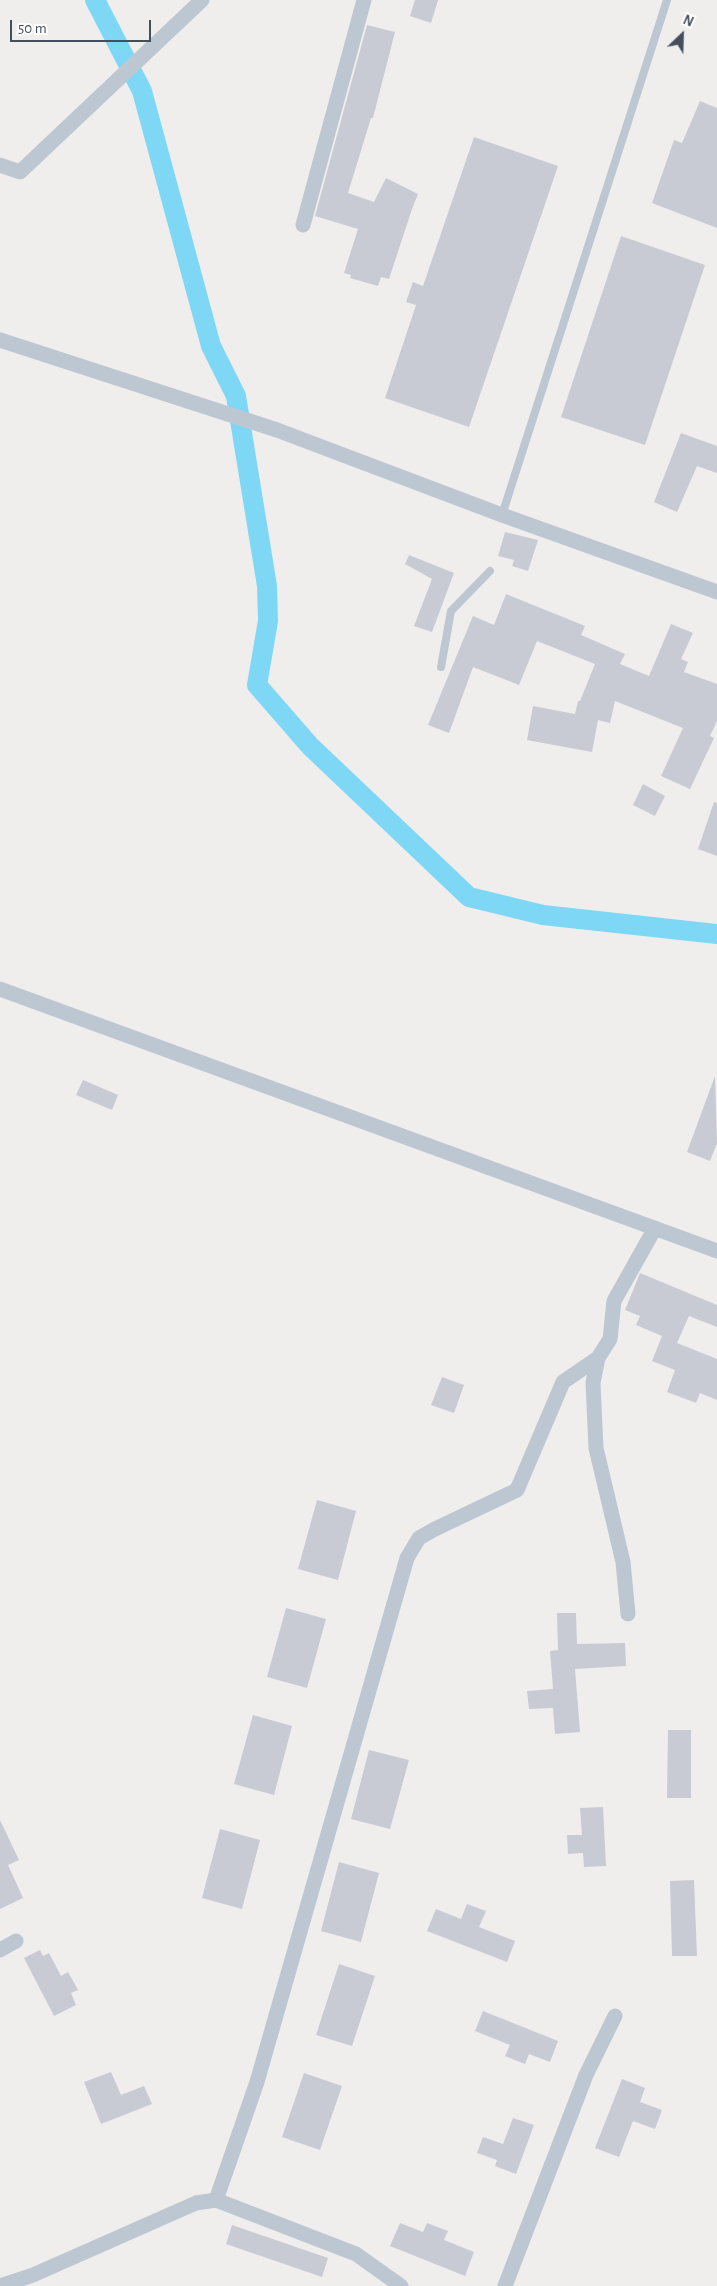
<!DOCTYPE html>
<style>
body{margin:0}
#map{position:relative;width:717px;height:2286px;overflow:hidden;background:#f0eded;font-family:"Alegreya Sans",sans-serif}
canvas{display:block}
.north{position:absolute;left:657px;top:10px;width:50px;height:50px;-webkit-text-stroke:4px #fff;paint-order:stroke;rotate:24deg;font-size:14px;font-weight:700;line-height:20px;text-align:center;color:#43505c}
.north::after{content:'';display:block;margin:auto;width:18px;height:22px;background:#43505c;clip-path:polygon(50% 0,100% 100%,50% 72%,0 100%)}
.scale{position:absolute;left:10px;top:20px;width:141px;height:22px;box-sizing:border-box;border:2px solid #43505c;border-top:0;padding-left:6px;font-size:15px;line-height:18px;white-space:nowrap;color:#43505c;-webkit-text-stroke:4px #fff;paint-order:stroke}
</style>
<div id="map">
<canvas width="717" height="2286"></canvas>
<div class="north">N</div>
<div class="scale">50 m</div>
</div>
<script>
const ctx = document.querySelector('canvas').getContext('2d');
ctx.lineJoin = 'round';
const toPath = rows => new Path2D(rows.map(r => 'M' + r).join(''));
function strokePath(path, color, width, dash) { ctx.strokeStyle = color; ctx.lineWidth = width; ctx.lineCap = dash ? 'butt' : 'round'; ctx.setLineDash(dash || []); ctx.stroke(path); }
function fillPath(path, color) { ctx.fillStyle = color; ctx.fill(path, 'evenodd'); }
strokePath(toPath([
 [95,0,142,91,211,346,236,396,267,586,268,621,257,685,310,746,469,897,543,915,717,934]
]), '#7ed8f5', 20);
fillPath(toPath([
 [415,0,438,0,431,23,410,16],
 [367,25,395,32,373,118,371,118,348,193,374,202,386,178,418,194,412,209,389,279,381,277,378,286,350,278,351,275,344,273,358,229,315,216],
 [700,101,717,108,717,228,652,203,674,140,682,143],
 [474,137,558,166,469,427,385,398,416,305,406,302,413,282,423,286],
 [621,236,705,265,645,445,561,417],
 [681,433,717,446,717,473,697,466,677,512,654,502],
 [505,532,538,540,528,571,512,566,514,560,498,556],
 [409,555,454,573,432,632,414,626,432,579,405,564],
 [506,594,585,626,581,635,625,654,620,664,649,676,671,624,693,633,681,659,688,662,684,672,717,684,717,721,710,736,714,738,690,789,661,776,683,728,615,701,610,723,598,720,592,752,527,740,533,706,575,714,578,701,580,701,595,664,537,641,519,685,473,667,449,733,428,725,473,616,494,625],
 [643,784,665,796,655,816,633,805],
 [714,802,717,803,717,856,698,849],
 [715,1076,717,1143,710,1161,687,1152],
 [83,1080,118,1095,112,1110,76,1095],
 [640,1273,717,1305,717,1327,689,1316,677,1343,717,1359,717,1400,700,1393,696,1403,667,1392,675,1370,652,1361,662,1336,636,1325,640,1316,625,1310],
 [442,1377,464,1385,454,1413,431,1405],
 [317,1500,356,1511,338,1580,298,1569],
 [286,1608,326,1619,307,1688,267,1677],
 [557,1613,576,1613,577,1644,625,1643,626,1666,575,1669,580,1732,555,1734,553,1708,529,1709,527,1691,553,1689,550,1651,558,1650],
 [253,1715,292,1726,274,1795,234,1784],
 [668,1730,691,1730,691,1798,667,1798],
 [369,1750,409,1760,390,1829,351,1819],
 [603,1807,606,1866,584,1867,583,1853,568,1854,567,1835,582,1835,580,1808],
 [0,1820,19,1860,8,1865,23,1898,0,1909],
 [220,1829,260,1840,242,1909,202,1898],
 [339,1862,379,1873,361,1942,321,1931],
 [694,1880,697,1956,672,1956,670,1881],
 [467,1904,486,1911,479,1927,515,1941,507,1962,427,1931,436,1909,461,1919],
 [40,1950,43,1956,49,1953,61,1976,68,1972,78,1990,71,1993,76,2005,54,2016,24,1958],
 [339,1964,375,1976,352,2046,316,2035],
 [483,2011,558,2041,550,2062,529,2054,525,2064,505,2056,510,2045,475,2031],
 [111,2072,121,2095,144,2086,152,2104,101,2124,84,2082],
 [304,2073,342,2086,320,2150,282,2137],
 [622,2079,645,2088,640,2102,662,2110,655,2129,633,2121,619,2157,595,2148],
 [513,2118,534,2125,516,2174,495,2166,497,2160,477,2153,483,2137,503,2144],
 [400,2223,423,2232,427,2223,448,2231,444,2240,474,2252,465,2276,390,2246],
 [232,2225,328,2258,322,2277,226,2244]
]), '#c8cbd4');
strokePath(toPath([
 [502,515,667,0],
 [441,667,451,611,490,571]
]), '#bcc7d1', 8);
strokePath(toPath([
 [0,165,20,172,202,0],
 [303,225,364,0],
 [0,340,277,430,502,515,717,592],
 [0,989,717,1251],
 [628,1614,623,1562,596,1448,593,1383,598,1358,610,1339,614,1301,655,1228],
 [0,1950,16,1941],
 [216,2200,257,2082,407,1558,419,1538,435,1529,517,1490,563,1382,598,1358],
 [0,2286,33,2275,196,2203,216,2200,356,2254,401,2286],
 [505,2286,586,2075,615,2016]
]), '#bcc7d1', 15);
</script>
